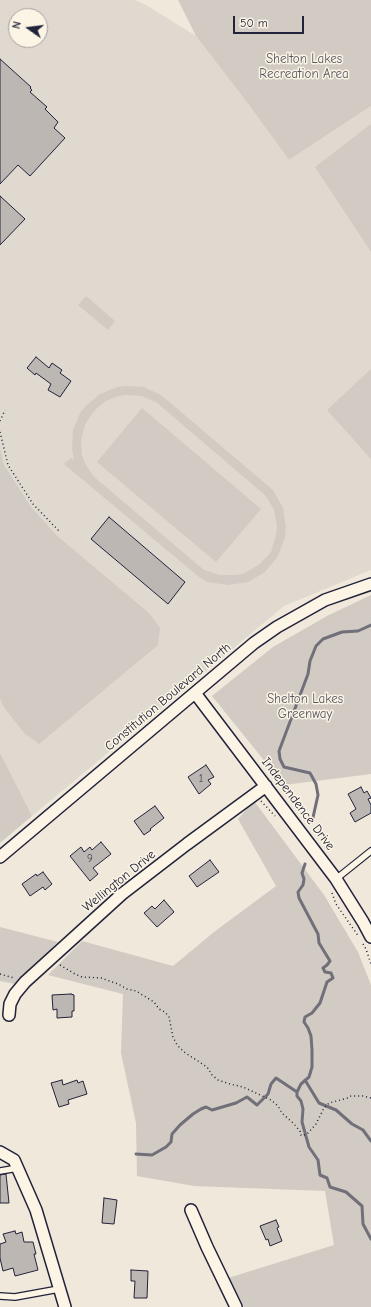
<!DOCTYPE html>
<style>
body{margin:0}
#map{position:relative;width:371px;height:1307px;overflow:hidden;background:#efe8db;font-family:"Comic Neue",sans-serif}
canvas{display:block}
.north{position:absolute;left:8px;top:8px;width:40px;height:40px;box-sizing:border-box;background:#fcf5e5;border:1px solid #a5a1a1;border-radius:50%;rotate:284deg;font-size:11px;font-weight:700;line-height:16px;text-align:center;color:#22223b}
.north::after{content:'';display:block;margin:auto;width:14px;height:18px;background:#22223b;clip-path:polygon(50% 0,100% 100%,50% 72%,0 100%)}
.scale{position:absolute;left:233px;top:16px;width:71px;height:18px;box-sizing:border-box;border:2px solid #22223b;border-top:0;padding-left:5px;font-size:12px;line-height:14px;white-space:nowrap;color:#22223b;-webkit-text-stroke:3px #fcf5e5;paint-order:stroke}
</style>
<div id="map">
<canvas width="371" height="1307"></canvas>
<div class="north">N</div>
<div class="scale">50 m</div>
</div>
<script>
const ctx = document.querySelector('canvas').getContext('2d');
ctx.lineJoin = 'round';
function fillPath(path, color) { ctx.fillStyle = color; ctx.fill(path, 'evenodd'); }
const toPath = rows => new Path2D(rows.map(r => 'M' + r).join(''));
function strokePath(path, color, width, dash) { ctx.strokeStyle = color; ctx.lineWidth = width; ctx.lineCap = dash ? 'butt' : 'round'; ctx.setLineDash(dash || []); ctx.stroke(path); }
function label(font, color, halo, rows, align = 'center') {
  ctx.font = font + ' "Comic Neue",sans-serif'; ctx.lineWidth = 3; ctx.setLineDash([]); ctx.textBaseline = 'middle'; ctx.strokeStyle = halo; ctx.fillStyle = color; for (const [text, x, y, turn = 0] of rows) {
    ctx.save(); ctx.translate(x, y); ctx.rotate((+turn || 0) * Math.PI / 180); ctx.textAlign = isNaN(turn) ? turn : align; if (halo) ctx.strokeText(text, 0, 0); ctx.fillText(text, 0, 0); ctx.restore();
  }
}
fillPath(toPath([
 [0,0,135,0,146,5,196,36,249,105,289,160,371,106,371,570,284,606,32,816,0,757],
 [16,16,40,16,40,40,16,40]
]), '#e0d9cf');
fillPath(toPath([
 [178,0,371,0,371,106,289,160,249,105,196,36],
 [371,124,371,252,315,167],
 [86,296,115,321,108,330,78,305],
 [371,369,371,459,327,410],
 [126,386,144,387,161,395,273,490,283,508,286,527,285,537,278,556,265,572,248,582,228,585,208,582,199,577,64,464,71,458,74,460,72,449,73,430,80,413,86,406,100,394,117,387],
 [126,395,141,396,156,402,266,496,274,510,277,527,276,535,271,552,260,564,245,573,237,575,220,575,204,570,93,476,85,463,82,456,81,440,85,425,93,412,104,402,118,396],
 [142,408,261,509,216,562,97,462],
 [0,449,4,465,31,507,56,535,149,613,160,628,158,645,39,744,24,733,3,706,0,698],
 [371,595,371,774,284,785,212,696,273,647,327,616],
 [0,753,32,816,0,843],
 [254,801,324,895,358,952,371,985,371,1307,244,1307,228,1278,334,1245,325,1191,194,1186,137,1176,136,1123,121,1053,123,994,48,975,82,941,173,966,214,932,276,886,238,819],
 [0,927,58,942,15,984,0,981]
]), '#d1cbc3');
strokePath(toPath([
 [312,822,318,795,316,784,310,773,284,767,280,759,279,751,308,674,310,661,316,646,323,639,342,632,358,631,371,625],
 [305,864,302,873,304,879,303,885,298,892,299,898,318,934,319,943,330,961,327,965,323,968,325,972,331,973,333,978,327,982,320,1003,312,1013,305,1017,304,1022,308,1028,311,1036,312,1050,312,1067,309,1077,301,1084,297,1092,297,1096,301,1101,303,1109,302,1122,309,1147,318,1160,320,1175,327,1178,330,1187,346,1192,362,1206,363,1224,371,1239],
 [305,1080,319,1103,336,1110,352,1124,363,1130,371,1141],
 [136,1154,152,1155,166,1147,171,1142,172,1134,180,1125,193,1114,201,1109,206,1107,212,1110,236,1103,247,1097,257,1105,268,1094,271,1084,276,1078,297,1092]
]), '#716f79', 3);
const building = toPath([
 [0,59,31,87,30,88,32,90,30,92,47,107,45,109,58,122,54,128,65,138,30,176,18,165,0,184,0,59],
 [0,196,25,219,0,245,0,196],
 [36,357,49,368,52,363,62,370,60,373,71,381,60,397,48,390,51,384,36,373,35,375,27,368,36,357],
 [109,517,185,582,168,604,91,539,109,517],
 [206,765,214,777,208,780,211,784,199,794,188,777,206,765],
 [361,787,364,793,367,791,371,798,368,799,371,805,371,813,355,822,350,813,356,809,348,794,361,787],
 [155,806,164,818,150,829,151,830,144,835,134,821,155,806],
 [101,842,111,854,93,868,98,874,90,881,70,856,81,847,84,852,90,847,92,850,101,842],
 [210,860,219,872,197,887,189,876,210,860],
 [43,872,52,884,45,890,43,887,30,896,22,884,36,874,37,876,43,872],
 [164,900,174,912,157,927,144,913,152,906,155,909,164,900],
 [71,994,74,995,74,1011,72,1011,72,1017,57,1018,57,1009,53,1010,52,995,71,994],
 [62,1080,63,1085,77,1080,78,1083,83,1081,87,1094,68,1100,69,1104,59,1107,51,1083,62,1080],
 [6,1174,9,1203,0,1203,0,1175,6,1174],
 [104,1198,117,1200,114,1224,102,1223,104,1198],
 [276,1220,279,1227,277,1228,282,1241,270,1246,268,1239,266,1240,260,1226,276,1220],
 [15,1231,16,1234,22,1232,24,1242,33,1242,36,1254,34,1254,38,1270,15,1276,13,1268,3,1271,0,1258,0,1244,6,1242,3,1234,15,1231],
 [131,1270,148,1271,147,1298,134,1298,135,1281,131,1281,131,1270]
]);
fillPath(building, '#bcb7b3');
strokePath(building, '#22223b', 1);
const service = toPath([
 [336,879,371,851],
 [0,1171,18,1168],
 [0,1296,15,1297,59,1289]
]);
const minor = toPath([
 [195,693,336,879,363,922,371,937],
 [0,857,254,643,277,627,325,600,371,584],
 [9,1015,10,1004,15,994,25,982,122,894,187,844,266,786],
 [0,1152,14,1160,36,1210,65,1307],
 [191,1210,207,1247,236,1307]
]);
strokePath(service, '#22223b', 8);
strokePath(minor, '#22223b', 14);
strokePath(toPath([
 [0,421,5,410],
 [0,432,8,465,33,504,60,532],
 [261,801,275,816],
 [332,893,336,904,359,937],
 [363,944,366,949,371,964],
 [60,965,75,974,82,977,101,978,118,984,127,989,136,991,154,1002,159,1009,165,1012,169,1017,173,1037,177,1045,184,1052,207,1067,212,1075,218,1080,230,1084,243,1087,271,1100,278,1106,282,1113,294,1124,300,1131,300,1134,302,1136,308,1133,316,1124,324,1108,329,1103,348,1098,351,1096,363,1096,371,1098],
 [0,974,14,978]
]), '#22223b', 1.5, [1, 3]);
strokePath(service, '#fcf5e5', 5.5);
strokePath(minor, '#fcf5e5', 11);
label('11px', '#484759', null, [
 ["1",201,779],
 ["9",90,859]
]);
label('13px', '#575564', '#fcf5e5', [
 ["Shelton Lakes",304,59],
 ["Recreation Area",304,74],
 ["Shelton Lakes",305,699],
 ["Greenway",305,714]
]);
label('13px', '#22223b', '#fcf5e5', [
 ["Constitution Boulevard North",168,697,-40],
 ["Independence Drive",298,804,53],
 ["Wellington Drive",119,881,-39]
]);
</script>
